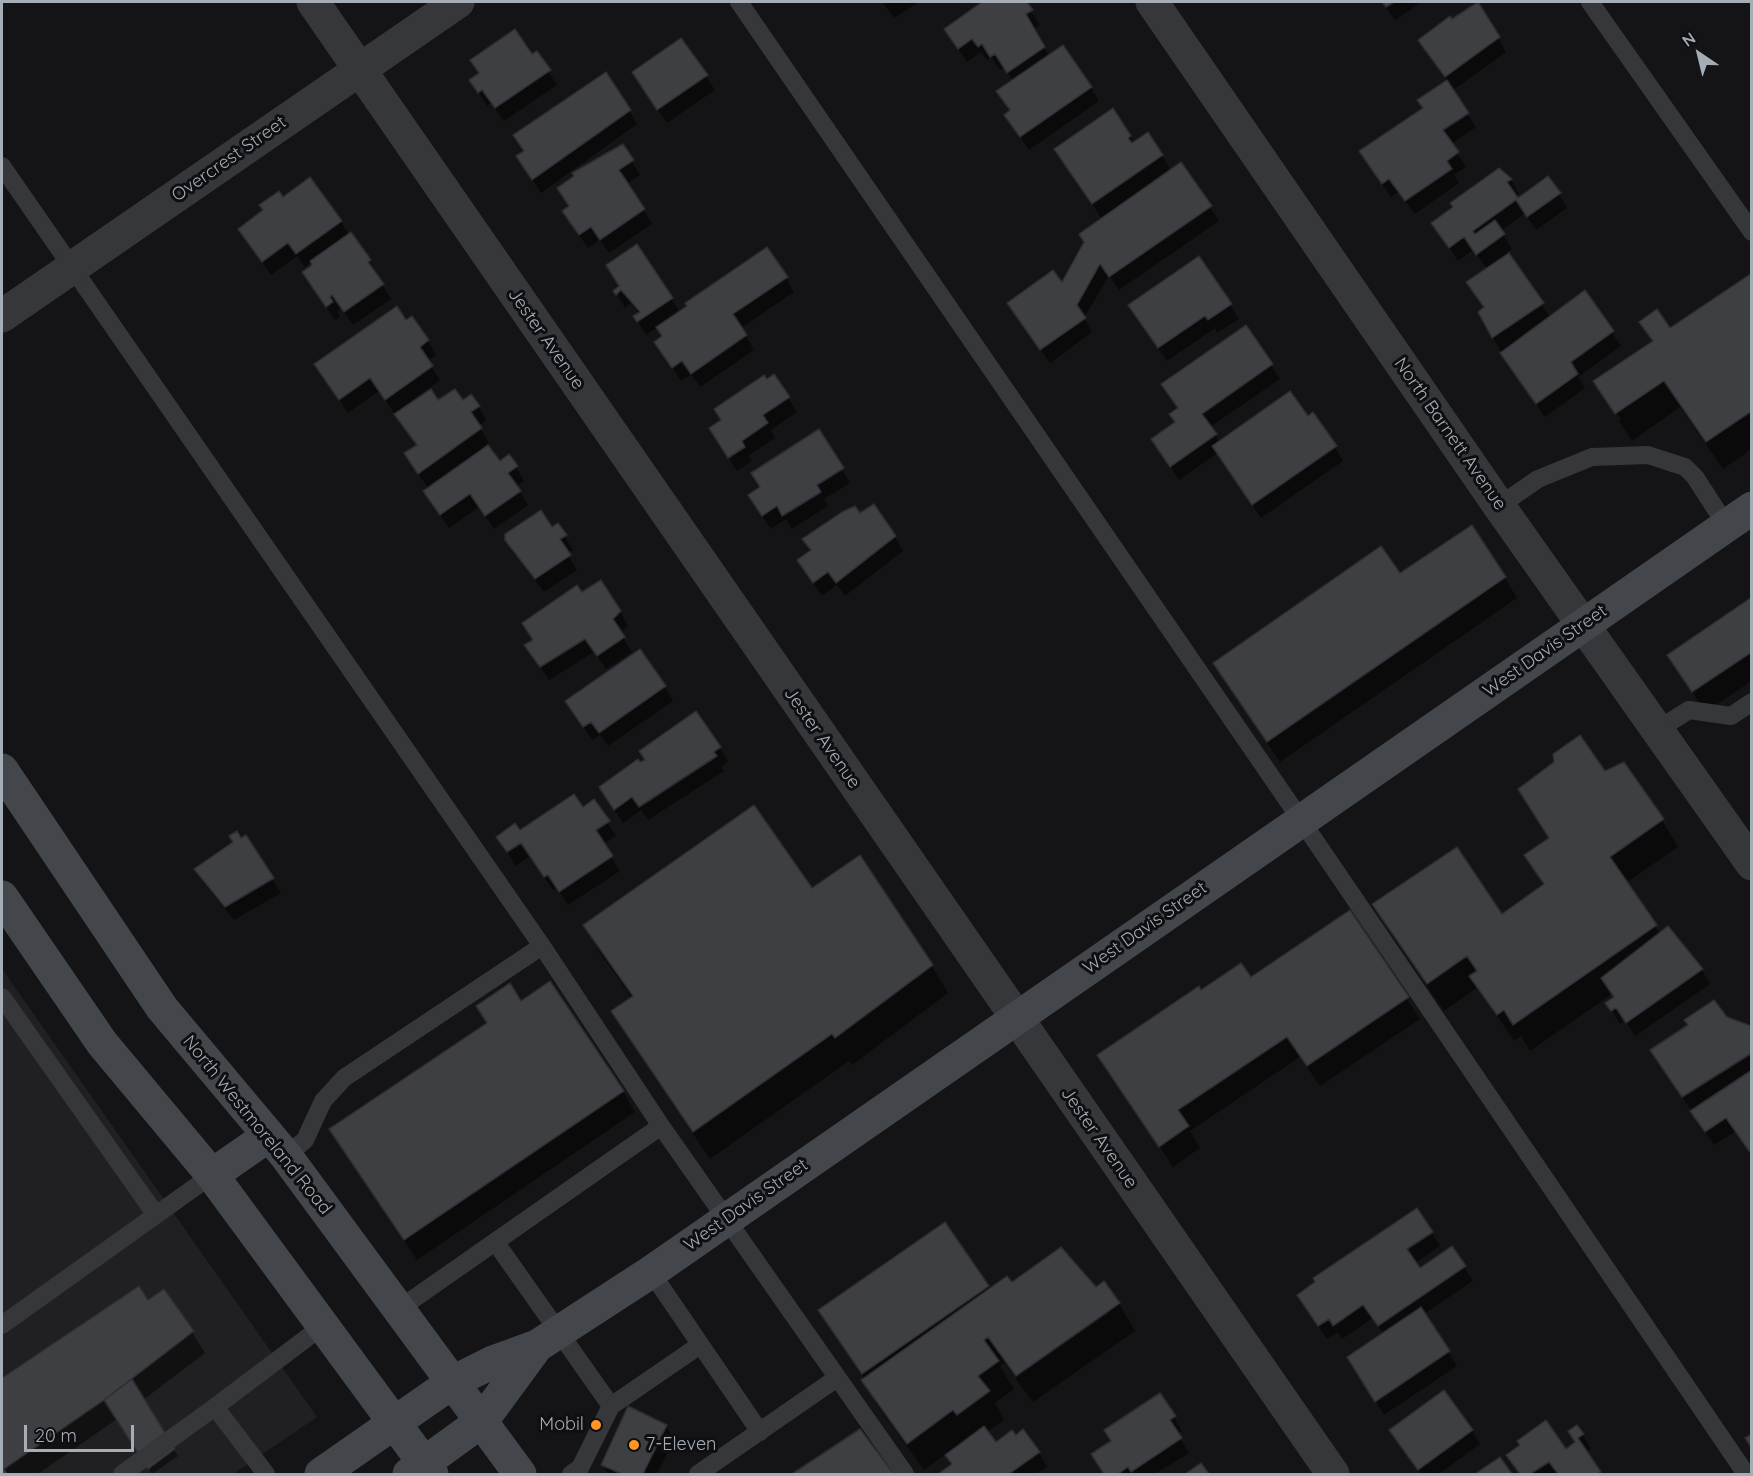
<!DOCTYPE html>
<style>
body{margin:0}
#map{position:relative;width:1753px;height:1476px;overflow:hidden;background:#141416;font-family:Quicksand,sans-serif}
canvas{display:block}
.frame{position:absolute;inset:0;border:3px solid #a5adb7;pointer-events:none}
.north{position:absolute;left:1669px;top:24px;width:60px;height:60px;-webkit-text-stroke:4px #0f0f11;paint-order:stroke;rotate:325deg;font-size:16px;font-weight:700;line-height:24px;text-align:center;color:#a5adb7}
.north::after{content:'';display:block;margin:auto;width:21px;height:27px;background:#a5adb7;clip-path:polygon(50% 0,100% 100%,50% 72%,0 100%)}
.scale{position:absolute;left:24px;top:1425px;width:110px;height:27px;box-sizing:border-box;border:3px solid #a5adb7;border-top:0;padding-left:8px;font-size:18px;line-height:21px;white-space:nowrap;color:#a5adb7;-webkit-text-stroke:4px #0f0f11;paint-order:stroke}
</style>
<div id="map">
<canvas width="1753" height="1476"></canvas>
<div class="frame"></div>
<div class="north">N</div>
<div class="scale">20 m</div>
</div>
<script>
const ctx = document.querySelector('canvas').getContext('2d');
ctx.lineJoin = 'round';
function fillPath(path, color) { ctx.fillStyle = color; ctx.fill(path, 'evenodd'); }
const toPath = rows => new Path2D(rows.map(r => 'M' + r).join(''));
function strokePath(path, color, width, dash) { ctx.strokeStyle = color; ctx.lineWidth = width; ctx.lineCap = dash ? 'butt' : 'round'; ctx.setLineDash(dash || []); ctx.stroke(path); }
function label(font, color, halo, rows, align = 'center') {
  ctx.font = font + ' Quicksand,sans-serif'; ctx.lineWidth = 6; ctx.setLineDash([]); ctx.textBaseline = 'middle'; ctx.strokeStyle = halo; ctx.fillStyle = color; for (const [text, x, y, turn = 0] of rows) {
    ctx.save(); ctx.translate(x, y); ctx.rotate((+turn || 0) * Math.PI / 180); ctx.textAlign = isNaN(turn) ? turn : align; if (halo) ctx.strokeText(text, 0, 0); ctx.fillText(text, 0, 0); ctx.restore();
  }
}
fillPath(toPath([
 [2,969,317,1417,233,1474,2,1474]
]), '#202023');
fillPath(toPath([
 [882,2,919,2,894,18],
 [985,2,1025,2,1040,25,1033,29,1049,56,1091,88,1099,101,1029,150,1006,115,1011,112,998,91,1013,81,1004,67,1000,70,991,57,987,60,981,52,967,62,946,30],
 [1382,2,1422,2,1395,20],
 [1498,38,1506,52,1452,91,1476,127,1451,144,1466,167,1454,175,1459,183,1415,214,1398,192,1391,197,1369,165,1448,82,1420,40],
 [681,40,715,90,667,123,642,87],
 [536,53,557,85,504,121,491,103,487,106,471,80],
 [629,110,637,124,541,193,518,157],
 [1130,136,1134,144,1162,155,1171,171,1181,164,1219,221,1119,290,1109,276,1084,318,1092,332,1050,363,1017,317,1062,284,1102,219,1056,149],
 [622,146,640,175,627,184,652,224,609,253,600,240,588,248,572,225,570,207],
 [1499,170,1511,180,1519,194,1515,196,1518,200,1559,194,1567,208,1536,230,1525,213,1501,231,1512,249,1507,252,1550,317,1584,292,1621,346,1578,377,1585,388,1545,417,1510,368,1479,312,1485,308,1476,296,1487,269,1473,250,1458,261,1433,223,1454,208],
 [283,199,341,222,349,235,369,260,377,274,376,275,391,299,353,325,341,308,337,312,340,317,335,320,312,287,304,273,314,266,312,262,305,267,297,256,271,275,240,229],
 [1199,258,1239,319,1217,333,1215,328,1167,361,1138,319],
 [1752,275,1752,449,1723,469,1680,407,1632,441,1619,421,1621,419,1612,407,1609,407,1595,382,1653,342,1641,322,1670,330],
 [786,278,794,292,741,328,754,350,700,387,691,374,681,381,656,342,664,337,658,327,646,335,635,316,639,314,630,303,625,308,615,291,621,287,672,299,680,313],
 [406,322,428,341,436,355,428,361,440,380,407,404,408,406,438,402,463,402,478,406,486,420,479,426,489,443,486,445,499,463,516,467,524,481,516,486,528,505,494,529,479,507,449,528,433,505,429,489,414,468,417,446,379,391,348,413,316,365],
 [1245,327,1280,379,1210,427,1220,442,1307,418,1335,447,1343,461,1261,518,1218,453,1179,480,1153,440,1176,423,1179,409,1163,385],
 [774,376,797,412,771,430,775,438,748,456,752,461,737,471,719,443,766,382],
 [819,431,850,483,824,499,828,506,792,529,786,519,771,529,758,510,762,488],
 [860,516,895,537,903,551,845,596,837,585,822,596,807,574,812,552,804,539],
 [558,525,573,550,567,553,577,570,544,592,515,554,506,540,551,529],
 [1400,575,1505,578,1517,598,1280,762,1227,684],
 [581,594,620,611,628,626,620,633,632,652,606,669,594,652,549,680,526,646,534,641],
 [1752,598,1752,681,1705,712,1669,655],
 [665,687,673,701,608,746,600,735,592,740,567,701],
 [720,748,728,762,721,767,724,771,648,820,641,810,623,823,609,802,639,764],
 [1605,772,1662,820,1678,847,1626,883,1660,934,1668,928,1702,970,1710,984,1635,1036,1625,1021,1620,1024,1607,1003,1615,998,1612,994,1530,1051,1521,1036,1514,1041,1478,987,1444,1011,1390,932,1374,904,1502,916,1544,886,1526,855,1550,839],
 [594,801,616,836,603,844,620,871,568,905,557,888,553,890,530,856,516,866,498,837,519,832,582,810],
 [245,837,281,893,234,920,204,883,196,870],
 [860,857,932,966,948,993,852,1065,849,1061,710,1159,629,1039,613,1012,632,998,600,953,585,925,812,890],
 [1349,912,1420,1019,1320,1086,1300,1057,1190,1131,1200,1148,1173,1167,1099,1055,1201,992,1251,979],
 [1726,1018,1750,1028,1752,1030,1752,1154,1736,1131,1714,1145,1660,1064],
 [623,1091,635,1112,417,1260,331,1130],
 [1432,1233,1440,1246,1415,1263,1420,1270,1452,1248,1473,1281,1424,1314,1457,1366,1384,1415,1349,1357,1383,1334,1373,1318,1342,1339,1338,1332,1327,1339,1307,1309],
 [1011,1284,1096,1289,1119,1303,1135,1331,1033,1402,1015,1378,1110,1312,1110,1308,1014,1376,1005,1363,1000,1366,1014,1389,995,1403,1004,1420,987,1432,995,1444,1039,1453,1047,1467,1036,1474,940,1474,953,1466,946,1454,924,1470,879,1408,863,1381,865,1379,820,1310,988,1287,990,1290],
 [138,1289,147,1302,192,1332,205,1353,143,1400,178,1456,152,1474,117,1419,38,1474,2,1474,2,1380],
 [1160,1395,1182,1431,1177,1434,1189,1453,1155,1474,1105,1474,1093,1455,1112,1442],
 [666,1426,674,1440,657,1474,608,1474,603,1465],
 [1472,1430,1480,1444,1439,1474,1421,1474,1391,1431],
 [859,1431,892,1474,794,1474],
 [1570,1432,1583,1435,1591,1449,1586,1452,1601,1474,1520,1474,1508,1455,1566,1451,1576,1443]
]), '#0007');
const building = toPath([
 [982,2,1027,2,1033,10,1026,14,1045,47,1007,73,995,54,990,57,982,44,978,47,972,39,958,49,944,29,982,2],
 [1382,2,1394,2,1386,7,1382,2],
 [1478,2,1500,37,1445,77,1418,40,1450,16,1452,19,1478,2],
 [515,29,532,54,537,51,551,70,495,108,482,90,478,93,469,80,479,73,470,60,515,29],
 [681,38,708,75,657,110,632,72,681,38],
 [1063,45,1092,87,1020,137,1004,115,1010,110,996,91,1063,45],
 [606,72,631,110,532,180,516,156,524,151,513,135,606,72],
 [1447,80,1469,113,1443,130,1459,152,1447,161,1452,169,1405,201,1389,179,1382,184,1359,151,1423,108,1417,100,1447,80],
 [1113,108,1131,136,1128,138,1132,143,1148,132,1163,155,1092,204,1054,149,1113,108],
 [623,144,634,160,619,170,645,209,600,240,591,227,579,235,562,211,569,206,557,188,574,176,572,173,623,144],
 [1181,162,1212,206,1109,277,1100,264,1077,305,1086,318,1040,350,1007,303,1053,270,1062,282,1084,242,1079,234,1181,162],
 [1499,168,1512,179,1507,182,1518,198,1548,176,1561,193,1527,217,1516,200,1473,231,1475,234,1495,220,1505,234,1476,255,1464,237,1449,248,1431,223,1453,207,1450,203,1499,168],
 [310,177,342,221,296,254,288,243,262,262,238,229,263,210,259,205,279,191,283,197,310,177],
 [351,232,371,260,368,262,384,284,344,312,332,295,330,297,333,302,326,307,302,272,312,265,310,261,351,232],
 [637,244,673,298,637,322,633,316,640,312,621,290,616,295,613,291,619,286,606,265,637,244],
 [767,247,788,277,733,314,747,335,691,374,682,361,672,368,654,342,662,336,656,327,687,306,685,303,767,247],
 [1509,253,1544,303,1492,338,1478,312,1484,307,1466,282,1509,253],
 [1199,256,1232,304,1208,320,1205,316,1158,348,1128,305,1199,256],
 [1752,273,1752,411,1706,442,1664,381,1615,414,1593,381,1653,341,1639,322,1657,309,1670,328,1752,273],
 [1585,290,1614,331,1571,362,1578,374,1536,404,1500,353,1585,290],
 [397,306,406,320,412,316,429,340,420,347,433,366,385,400,370,378,339,400,314,364,397,306],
 [1246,325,1273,364,1202,414,1217,434,1170,467,1151,439,1175,422,1169,414,1178,408,1161,384,1246,325],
 [774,374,790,397,763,415,768,423,742,441,745,447,728,458,709,428,721,420,714,409,764,375,767,379,774,374],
 [431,389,438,400,455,389,463,400,471,394,480,406,471,412,482,428,418,474,404,453,417,445,394,414,431,389],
 [1290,391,1308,416,1313,412,1337,446,1252,505,1212,446,1290,391],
 [819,429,844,468,817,485,821,492,782,516,777,506,762,516,748,495,760,487,751,473,819,429],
 [488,445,500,461,509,454,518,466,508,473,521,491,485,516,470,494,440,515,423,491,488,445],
 [874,504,896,536,836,583,828,572,813,583,797,560,811,550,802,539,842,512,855,506,860,513,874,504],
 [541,510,552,527,558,523,567,535,560,539,571,555,535,579,505,540,505,534,541,510],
 [1472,525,1506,577,1267,742,1213,663,1381,546,1400,573,1472,525],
 [601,580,621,611,613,619,625,637,597,656,585,639,540,667,524,645,533,640,522,623,577,585,582,592,601,580],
 [1752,597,1752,652,1692,692,1667,655,1752,597],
 [640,649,666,686,599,733,591,722,583,727,565,701,640,649],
 [696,711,721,747,714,752,717,756,639,807,632,797,614,810,599,787,638,759,640,762,645,760,639,751,696,711],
 [1580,735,1605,771,1624,762,1664,819,1610,857,1657,925,1513,1025,1504,1010,1497,1015,1469,976,1477,971,1467,956,1427,984,1372,904,1457,847,1502,914,1544,884,1524,855,1549,838,1518,789,1554,762,1553,754,1580,735],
 [574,794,583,807,594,799,610,821,596,830,613,856,559,892,548,875,544,877,521,843,507,852,496,837,515,823,520,830,574,794],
 [754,805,812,888,860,855,933,965,835,1038,832,1034,693,1132,611,1011,633,996,583,925,754,805],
 [237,831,241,838,246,835,274,878,225,907,194,869,233,842,229,836,237,831],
 [1350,910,1409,997,1307,1066,1287,1037,1178,1110,1189,1126,1159,1147,1097,1055,1199,986,1201,990,1241,963,1251,977,1350,910],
 [1668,926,1703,969,1626,1023,1616,1008,1611,1011,1605,1003,1614,997,1601,978,1668,926],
 [550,981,624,1091,404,1240,329,1129,487,1023,476,1006,510,983,521,1001,550,981],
 [1714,1000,1727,1017,1751,1026,1752,1053,1682,1097,1650,1050,1688,1025,1684,1020,1714,1000],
 [1752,1070,1752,1149,1749,1151,1726,1118,1705,1132,1690,1111,1752,1070],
 [1417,1208,1433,1232,1407,1249,1420,1268,1452,1246,1466,1266,1378,1326,1363,1305,1333,1326,1329,1319,1318,1326,1297,1295,1315,1282,1313,1278,1417,1208],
 [945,1222,989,1286,862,1374,818,1310,945,1222],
 [1061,1247,1096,1287,1104,1281,1120,1303,1016,1376,988,1337,984,1340,999,1361,978,1376,990,1391,957,1415,953,1410,907,1444,861,1380,1007,1276,1012,1282,1061,1247],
 [139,1286,148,1300,164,1289,194,1331,104,1400,4,1469,7,1474,2,1474,2,1378,139,1286],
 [1421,1307,1450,1351,1375,1402,1347,1357,1421,1307],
 [132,1379,175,1449,148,1469,104,1400,132,1379],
 [1444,1390,1473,1430,1418,1470,1389,1430,1444,1390],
 [1160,1393,1176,1416,1170,1420,1182,1438,1131,1472,1128,1467,1118,1474,1104,1474,1091,1454,1111,1441,1104,1430,1160,1393],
 [628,1406,667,1425,643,1474,622,1474,601,1465,628,1406],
 [1546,1420,1566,1449,1575,1442,1568,1431,1577,1425,1584,1434,1578,1438,1601,1472,1597,1474,1558,1474,1549,1462,1530,1474,1520,1474,1506,1455,1520,1445,1517,1441,1546,1420],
 [984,1426,996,1442,1012,1430,1016,1435,1023,1429,1040,1452,1009,1474,938,1474,952,1464,945,1455,984,1426],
 [860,1429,894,1474,792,1474,860,1429],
 [1752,1434,1752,1448,1745,1438,1752,1434],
 [1500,1457,1512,1474,1475,1474,1500,1457],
 [1201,1463,1209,1474,1185,1474,1201,1463]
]);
fillPath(building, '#3e3f43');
strokePath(building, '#2e2e32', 1.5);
strokePath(toPath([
 [739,2,1301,820,1746,1474],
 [1590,2,1752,232],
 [2,166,542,946,661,1126,905,1474],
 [1499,506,1538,479,1592,457,1648,455,1685,467,1695,477,1726,525],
 [1657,730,1689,710,1731,716,1752,702],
 [2,997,156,1215],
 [286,1156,305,1140,323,1101,344,1078,542,946],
 [496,1243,611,1406,580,1468,571,1474],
 [651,1272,760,1432],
 [399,1309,661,1126],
 [2,1325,212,1175],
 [611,1406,700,1345],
 [122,1474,215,1407],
 [266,1474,215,1407,324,1325],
 [698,1474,837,1378]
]), '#35373b', 18);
strokePath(toPath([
 [313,2,1333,1474],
 [1152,2,1499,506,1752,864],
 [2,316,458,2]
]), '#35373b', 33);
strokePath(toPath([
 [2,770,162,1008,286,1156,520,1474],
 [2,897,102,1043,212,1175,432,1474],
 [212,1175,268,1136],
 [321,1474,453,1382,493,1362,537,1346,651,1272,1752,508],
 [409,1474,482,1421,537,1346]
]), '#43464b', 33);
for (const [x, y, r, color] of [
 [596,1425,6,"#ff9523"],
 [634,1445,6,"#ff9523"]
]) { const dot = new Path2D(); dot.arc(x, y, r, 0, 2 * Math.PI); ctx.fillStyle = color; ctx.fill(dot); strokePath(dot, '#0f0f11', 2); }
label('18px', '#a5adb7', '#0f0f11', [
 ["Overcrest Street",229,159,-35],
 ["Jester Avenue",546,339,55],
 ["North Barnett Avenue",1450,434,55],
 ["West Davis Street",1545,651,-35],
 ["Jester Avenue",822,738,55],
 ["West Davis Street",1145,928,-35],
 ["North Westmoreland Road",257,1125,51],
 ["Jester Avenue",1099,1138,55],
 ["West Davis Street",746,1205,-35]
]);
label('18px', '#a5adb7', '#0f0f11', [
 ["Mobil",584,1425],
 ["7-Eleven",646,1445,"left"]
], 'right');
</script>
